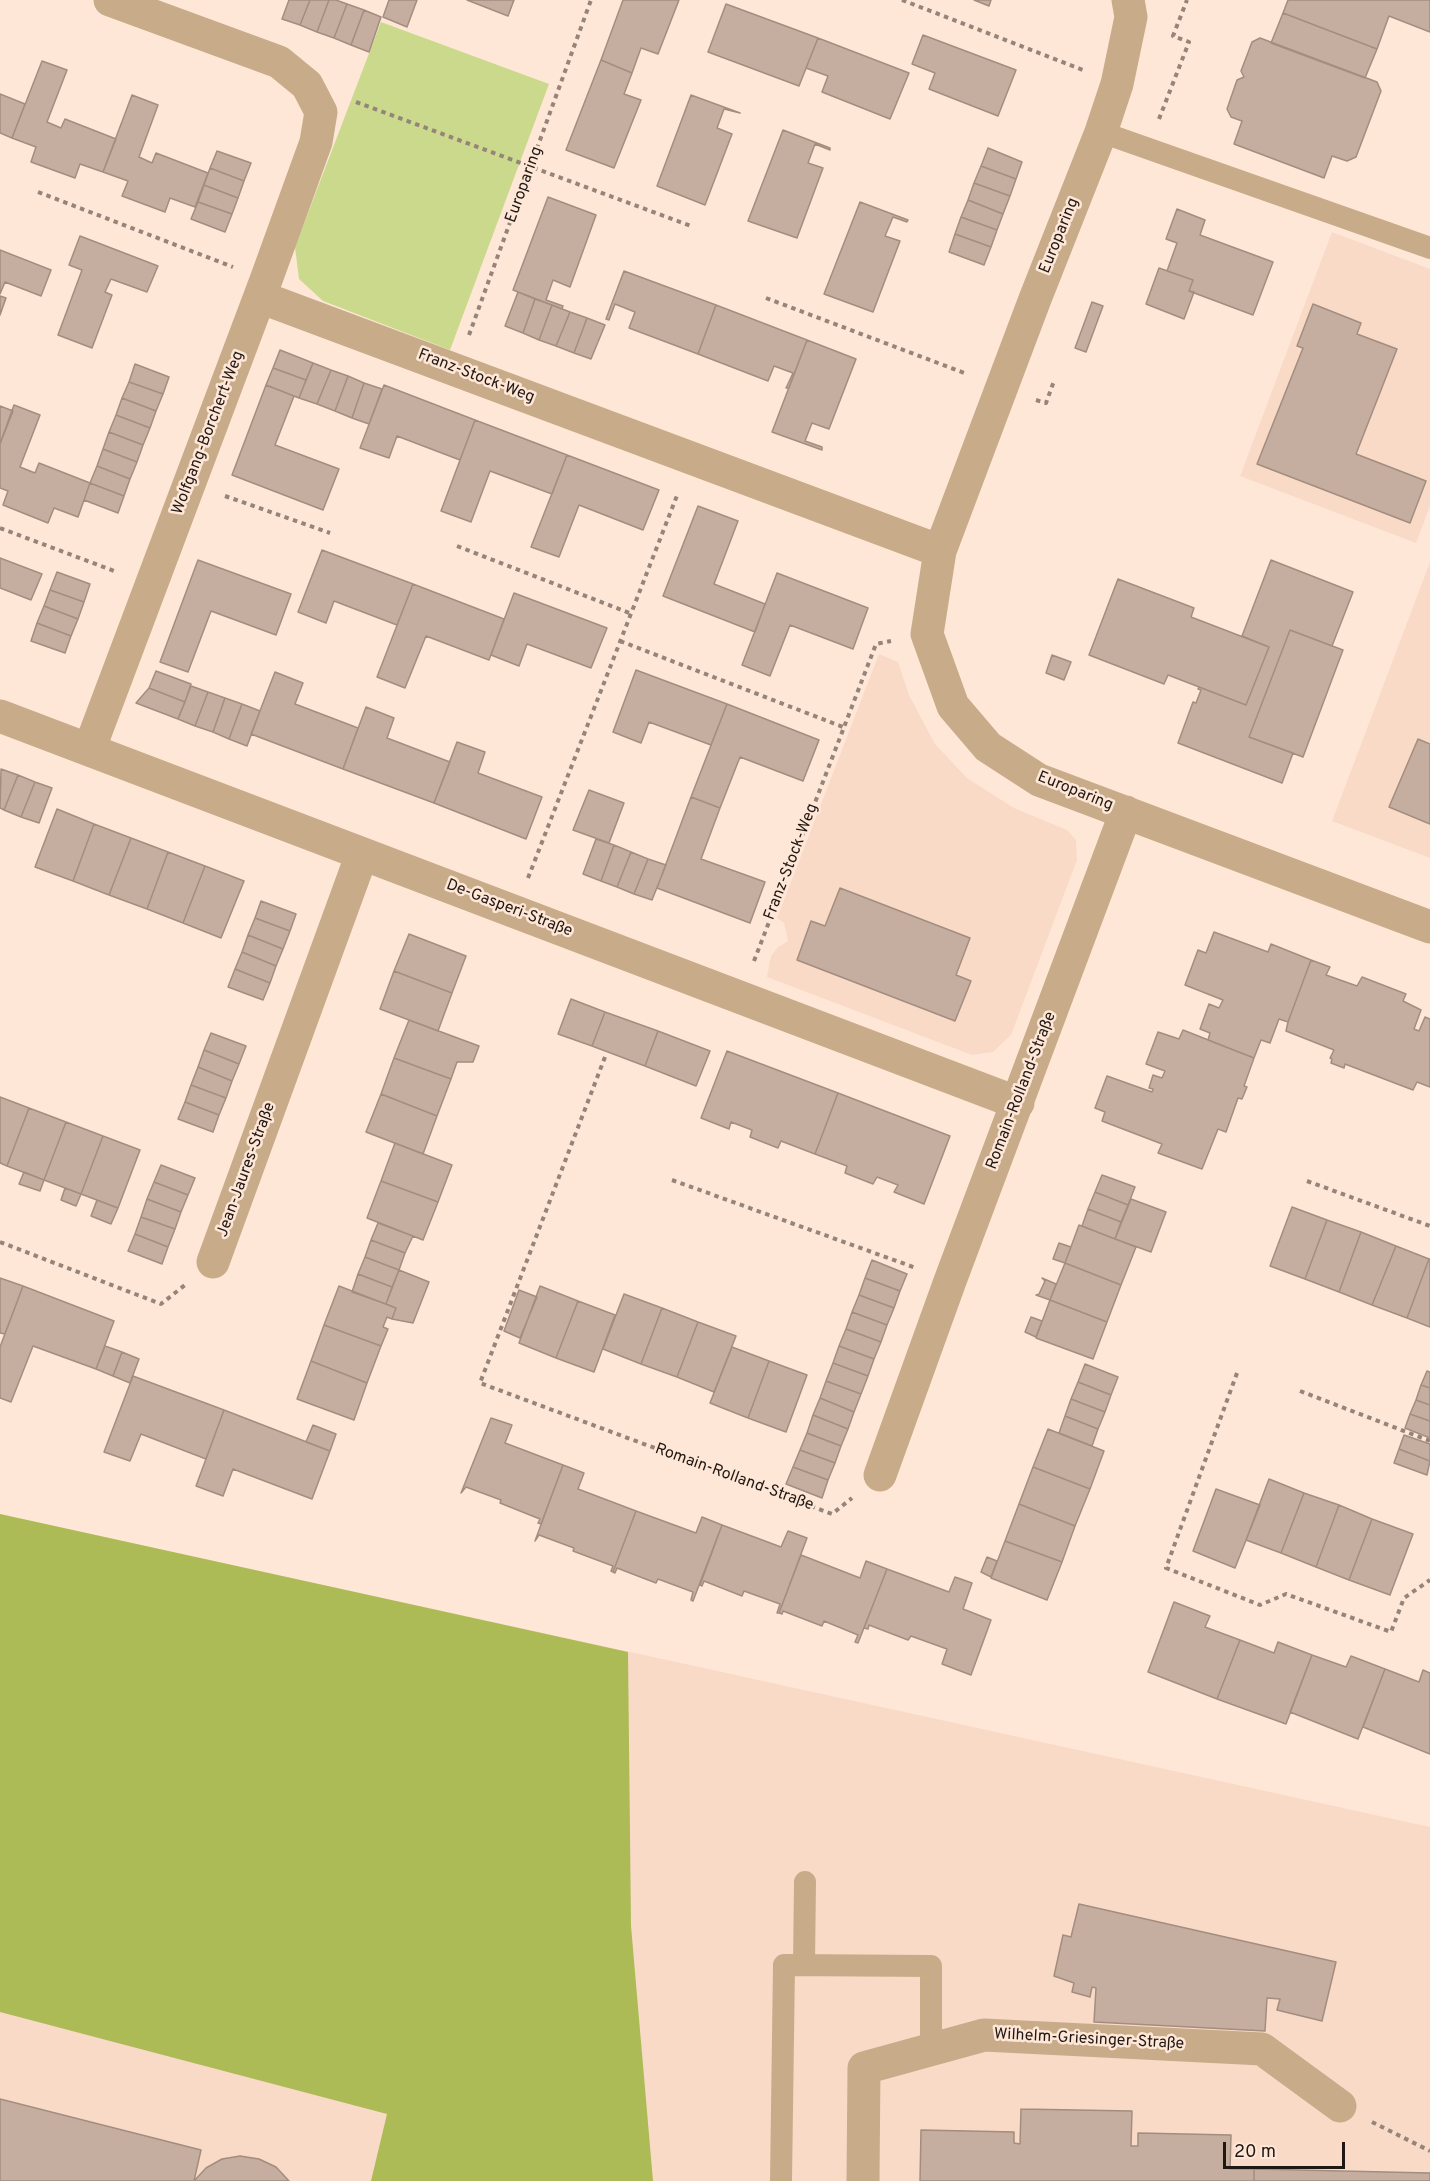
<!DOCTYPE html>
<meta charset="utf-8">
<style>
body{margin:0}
#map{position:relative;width:1430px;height:2181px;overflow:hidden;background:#ffe7d8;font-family:Overpass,sans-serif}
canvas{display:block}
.scale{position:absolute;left:1223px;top:2142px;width:122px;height:27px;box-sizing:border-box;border:3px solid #201813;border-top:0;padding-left:8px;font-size:18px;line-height:21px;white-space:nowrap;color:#201813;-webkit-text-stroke:4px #ffe7d8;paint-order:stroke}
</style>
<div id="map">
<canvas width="1430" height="2181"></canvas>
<div class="scale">20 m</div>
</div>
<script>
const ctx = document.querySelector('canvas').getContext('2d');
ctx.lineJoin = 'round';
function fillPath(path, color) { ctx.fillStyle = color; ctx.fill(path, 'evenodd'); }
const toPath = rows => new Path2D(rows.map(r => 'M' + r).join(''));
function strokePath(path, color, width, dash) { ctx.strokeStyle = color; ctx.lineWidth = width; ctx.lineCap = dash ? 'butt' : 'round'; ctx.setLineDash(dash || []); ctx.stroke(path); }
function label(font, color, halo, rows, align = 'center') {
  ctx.font = font + ' Overpass,sans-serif'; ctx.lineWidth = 5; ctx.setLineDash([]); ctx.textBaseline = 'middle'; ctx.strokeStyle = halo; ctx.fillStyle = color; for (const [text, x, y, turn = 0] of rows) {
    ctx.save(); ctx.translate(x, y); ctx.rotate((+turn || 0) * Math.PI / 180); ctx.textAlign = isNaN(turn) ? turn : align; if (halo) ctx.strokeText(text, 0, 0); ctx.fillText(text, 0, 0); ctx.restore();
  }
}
fillPath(toPath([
 [1332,232,1430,269,1430,506,1416,543,1240,476],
 [1430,562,1430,858,1332,821],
 [879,654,898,662,909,695,935,744,967,778,1014,808,1067,830,1076,840,1077,860,1011,1035,993,1052,972,1055,767,977,771,956,778,947,788,941,784,923,777,918],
 [0,1514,1430,1827,1430,2181,0,2181]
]), '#f9dac7');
fillPath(toPath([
 [381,22,549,84,450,350,323,301,299,279,295,247]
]), '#cbd98c');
fillPath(toPath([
 [0,1514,628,1652,631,1926,653,2181,371,2181,387,2114,0,2012]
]), '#acbb56');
const building = toPath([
 [289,0,310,0,300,25,282,19,289,0],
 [310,0,329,0,317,32,300,25,310,0],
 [329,0,336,0,347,4,334,38,317,32,329,0],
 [389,0,417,0,407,27,383,17,389,0],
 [467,0,514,0,508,16,467,0],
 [623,0,679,0,658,54,641,48,632,73,601,60,623,0],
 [974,0,991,0,989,6,974,0],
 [1288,0,1430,0,1430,32,1389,16,1377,49,1283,13,1288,0],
 [347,4,364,10,351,45,334,38,347,4],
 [726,4,818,38,799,86,708,52,726,4],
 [364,10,381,17,369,52,351,45,364,10],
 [1283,13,1377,49,1365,78,1271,43,1283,13],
 [923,35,1016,70,998,116,929,89,935,73,912,64,923,35],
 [818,38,909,73,890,119,822,92,828,76,806,68,818,38],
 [1260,38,1377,82,1381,91,1356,157,1347,161,1332,156,1324,178,1234,144,1242,121,1231,117,1227,109,1237,80,1244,77,1241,71,1252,42,1260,38],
 [601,60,632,73,624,94,641,100,614,168,566,150,601,60],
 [42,61,67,70,47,122,61,128,65,119,116,139,103,172,80,164,75,178,31,162,36,147,12,138,42,61],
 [0,94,25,104,12,138,0,133,0,94],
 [132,95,158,105,139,157,152,163,156,153,208,173,195,207,170,198,165,212,122,196,128,181,103,172,132,95],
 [691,95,740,113,724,109,717,128,732,134,705,205,657,186,691,95],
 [783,130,830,148,830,150,815,144,808,163,823,168,797,238,748,221,783,130],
 [988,148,1022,162,1016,179,981,166,988,148],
 [217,151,251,163,244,181,210,168,217,151],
 [981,166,1016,179,1010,196,974,183,981,166],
 [210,168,244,181,238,198,204,185,210,168],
 [974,183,1010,196,1003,214,968,200,974,183],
 [204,185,238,198,232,214,198,202,204,185],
 [548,197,596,215,570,287,553,280,546,300,563,306,562,309,513,290,548,197],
 [968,200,1003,214,997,230,961,217,968,200],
 [198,202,232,214,225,232,191,219,198,202],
 [860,202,908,220,907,222,893,217,885,236,900,241,873,312,824,294,860,202],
 [1177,209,1205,220,1200,235,1273,262,1253,315,1189,291,1193,280,1167,271,1177,243,1166,239,1177,209],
 [961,217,997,230,991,247,955,234,961,217],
 [955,234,991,247,984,265,949,252,955,234],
 [80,236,158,266,147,292,111,279,105,292,112,295,92,348,58,335,82,270,69,265,80,236],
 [0,250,51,270,41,296,5,282,0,294,0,250],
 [1159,268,1193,280,1189,291,1194,292,1184,319,1146,304,1159,268],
 [624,271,716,305,698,354,629,328,635,312,615,304,609,320,606,319,624,271],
 [518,292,535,299,523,333,505,326,518,292],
 [0,296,6,298,0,315,0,296],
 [535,299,552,305,539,340,523,333,535,299],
 [1092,302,1103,306,1086,352,1075,348,1092,302],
 [1313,304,1361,323,1357,334,1397,349,1356,454,1426,481,1410,523,1257,464,1303,348,1297,346,1313,304],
 [552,305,570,312,556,346,539,340,552,305],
 [716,305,807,340,789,388,786,388,793,373,774,366,768,381,698,354,716,305],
 [570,312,587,318,574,353,556,346,570,312],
 [587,318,605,325,591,359,574,353,587,318],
 [807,340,856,359,829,429,812,423,805,441,822,447,822,450,772,432,807,340],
 [280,350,313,363,306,380,273,368,280,350],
 [313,363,331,370,317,404,299,398,313,363],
 [135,364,169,377,163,394,129,382,135,364],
 [273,368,306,380,299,398,266,385,273,368],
 [331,370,348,376,335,411,317,404,331,370],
 [348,376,364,383,352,418,335,411,348,376],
 [129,382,163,394,156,411,122,398,129,382],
 [364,383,382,389,369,424,352,418,364,383],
 [266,385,294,396,275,445,339,469,323,510,232,475,266,385],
 [384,385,475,420,460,460,397,436,389,458,360,448,384,385],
 [122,398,156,411,150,428,116,415,122,398],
 [14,405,40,415,20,467,35,473,39,463,90,483,78,517,54,508,48,523,3,505,8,491,0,488,0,444,14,405],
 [0,406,13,411,0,444,0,406],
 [116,415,150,428,143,445,109,432,116,415],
 [475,420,567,455,552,494,490,471,471,522,441,511,475,420],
 [109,432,143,445,137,462,103,449,109,432],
 [103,449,137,462,130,479,97,466,103,449],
 [567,455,659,490,643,530,579,505,559,557,531,547,567,455],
 [97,466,130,479,124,496,90,483,97,466],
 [90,483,124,496,118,513,84,500,90,483],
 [698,506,738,521,714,584,765,604,755,632,663,596,698,506],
 [322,550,413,584,397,625,334,601,326,623,298,612,322,550],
 [0,558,42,574,31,600,0,588,0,558],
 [198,560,291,594,276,635,211,611,188,672,160,662,198,560],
 [1271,560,1353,592,1332,646,1290,630,1249,737,1293,753,1282,783,1178,743,1193,702,1196,703,1201,690,1198,689,1199,687,1246,705,1269,647,1242,636,1271,560],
 [57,572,90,584,84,602,50,590,57,572],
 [777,573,868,608,853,649,790,625,770,676,742,665,777,573],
 [1118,579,1194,608,1191,617,1269,647,1246,705,1168,675,1164,684,1089,655,1118,579],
 [413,584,504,619,489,660,426,636,405,688,377,677,413,584],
 [50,590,84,602,78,619,44,606,50,590],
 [514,593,607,628,591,668,527,644,519,666,491,655,514,593],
 [44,606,78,619,71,636,37,623,44,606],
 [37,623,71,636,65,653,31,641,37,623],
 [1290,630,1343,650,1303,757,1249,737,1290,630],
 [1052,655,1071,662,1064,680,1046,673,1052,655],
 [636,670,727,704,711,745,649,722,641,743,613,732,636,670],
 [156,671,191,684,185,702,149,688,156,671],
 [275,672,303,683,295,704,358,728,343,769,251,734,275,672],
 [191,686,208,692,195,726,178,719,191,686],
 [149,688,185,702,178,719,136,703,149,688],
 [208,692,225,698,213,732,195,726,208,692],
 [225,698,242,704,229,739,213,732,225,698],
 [242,704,260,711,247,746,229,739,242,704],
 [727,704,819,740,803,781,740,757,720,808,691,797,727,704],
 [366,707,394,718,387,738,450,762,434,803,343,769,366,707],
 [1418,739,1430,744,1430,824,1389,807,1418,739],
 [457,742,485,752,478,773,542,797,526,839,434,803,457,742],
 [1,769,18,775,4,810,0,808,1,769],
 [18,775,35,782,21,817,4,810,18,775],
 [35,782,52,788,39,823,21,817,35,782],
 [589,790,624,803,609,843,573,830,589,790],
 [691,797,720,808,701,859,765,882,750,923,657,888,691,797],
 [57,809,94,824,73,881,35,867,57,809],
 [94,824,131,838,109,895,73,881,94,824],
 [131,838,168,852,147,909,109,895,131,838],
 [596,839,614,845,601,881,583,874,596,839],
 [614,845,631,852,617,887,601,881,614,845],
 [168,852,205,866,183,923,147,909,168,852],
 [631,852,648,859,634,894,617,887,631,852],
 [648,859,666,865,652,900,634,894,648,859],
 [205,866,244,881,221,938,183,923,205,866],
 [840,888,970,938,956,975,971,981,955,1021,797,960,811,921,825,926,840,888],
 [261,901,296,914,290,931,255,918,261,901],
 [255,918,290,931,283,949,248,935,255,918],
 [1214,932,1268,952,1271,944,1311,960,1288,1022,1279,1019,1270,1043,1261,1040,1254,1058,1208,1040,1210,1033,1200,1029,1209,1004,1219,1008,1223,1000,1185,985,1198,950,1206,953,1214,932],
 [409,934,466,956,452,993,394,971,409,934],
 [248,935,283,949,276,966,242,952,248,935],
 [242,952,276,966,270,983,235,969,242,952],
 [1311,960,1330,967,1326,975,1357,986,1362,977,1406,994,1403,1001,1421,1010,1414,1029,1419,1031,1425,1017,1430,1019,1430,1087,1417,1082,1413,1090,1345,1064,1344,1068,1331,1063,1332,1059,1330,1058,1334,1050,1286,1031,1288,1022,1311,960],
 [235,969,270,983,263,1000,228,987,235,969],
 [394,971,452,993,438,1031,380,1009,394,971],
 [571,999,605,1012,592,1046,558,1034,571,999],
 [605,1012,658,1031,645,1066,592,1046,605,1012],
 [409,1020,479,1046,473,1062,457,1062,451,1079,394,1058,409,1020],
 [1183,1030,1254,1058,1244,1086,1247,1087,1242,1099,1238,1098,1226,1132,1218,1129,1202,1169,1158,1153,1162,1144,1102,1121,1105,1112,1095,1108,1107,1076,1152,1092,1153,1089,1149,1088,1153,1075,1162,1078,1165,1071,1146,1064,1158,1032,1179,1039,1183,1030],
 [658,1031,710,1051,696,1086,645,1066,658,1031],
 [211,1033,246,1046,239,1064,204,1050,211,1033],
 [204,1050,239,1064,232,1081,198,1067,204,1050],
 [727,1051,838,1093,815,1154,781,1141,778,1148,750,1137,752,1130,731,1122,729,1129,701,1118,727,1051],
 [394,1058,451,1079,437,1116,381,1094,394,1058],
 [198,1067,232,1081,226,1098,191,1085,198,1067],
 [191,1085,226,1098,219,1115,185,1102,191,1085],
 [838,1093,950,1136,924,1204,894,1192,898,1185,877,1177,873,1184,845,1173,847,1166,815,1154,838,1093],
 [381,1094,437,1116,423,1154,366,1132,381,1094],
 [0,1097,29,1108,7,1166,0,1163,0,1097],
 [185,1102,219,1115,213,1132,178,1119,185,1102],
 [29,1108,66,1122,44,1180,7,1166,29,1108],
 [66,1122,103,1136,81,1194,44,1180,66,1122],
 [103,1136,140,1150,118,1208,81,1194,103,1136],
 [395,1143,452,1165,438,1202,381,1181,395,1143],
 [161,1165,195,1178,188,1195,154,1182,161,1165],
 [24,1172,44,1180,40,1191,19,1184,24,1172],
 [1102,1175,1135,1187,1128,1205,1095,1192,1102,1175],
 [381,1181,438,1202,423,1240,367,1218,381,1181],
 [154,1182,188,1195,181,1212,147,1199,154,1182],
 [65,1188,81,1194,76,1206,61,1200,65,1188],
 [1095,1192,1128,1205,1121,1222,1088,1209,1095,1192],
 [147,1199,181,1212,175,1229,141,1217,147,1199],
 [1131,1199,1166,1212,1151,1252,1115,1239,1131,1199],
 [97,1200,118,1208,111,1224,91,1216,97,1200],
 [1292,1207,1327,1220,1305,1279,1270,1266,1292,1207],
 [1088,1209,1121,1222,1115,1239,1082,1226,1088,1209],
 [141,1217,175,1229,168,1247,135,1234,141,1217],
 [1327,1220,1361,1232,1339,1292,1305,1279,1327,1220],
 [378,1223,413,1236,405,1253,371,1240,378,1223],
 [1079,1225,1136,1247,1121,1285,1065,1263,1079,1225],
 [1361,1232,1396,1246,1372,1305,1339,1292,1361,1232],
 [135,1234,168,1247,162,1264,128,1251,135,1234],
 [371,1240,405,1253,399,1270,365,1257,371,1240],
 [1059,1243,1071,1247,1065,1263,1053,1259,1059,1243],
 [1396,1246,1429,1259,1407,1318,1372,1305,1396,1246],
 [365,1257,399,1270,392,1287,358,1274,365,1257],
 [1429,1259,1430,1259,1430,1327,1407,1318,1429,1259],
 [872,1260,907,1274,900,1291,865,1278,872,1260],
 [1065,1263,1121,1285,1107,1322,1050,1300,1065,1263],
 [399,1270,429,1282,413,1323,392,1319,396,1308,386,1304,399,1270],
 [358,1274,392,1287,386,1304,352,1292,358,1274],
 [0,1278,23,1286,5,1334,0,1333,0,1278],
 [865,1278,900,1291,894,1308,859,1295,865,1278],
 [1042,1278,1056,1284,1050,1300,1036,1295,1039,1294,1045,1281,1042,1278],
 [23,1286,114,1321,96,1369,33,1346,11,1402,0,1398,0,1347,23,1286],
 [339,1286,396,1308,392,1319,387,1317,383,1327,388,1329,381,1346,324,1325,339,1286],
 [540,1286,578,1301,556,1358,519,1343,540,1286],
 [519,1290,537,1297,520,1338,504,1331,519,1290],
 [624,1294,662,1308,641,1364,603,1349,624,1294],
 [859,1295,894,1308,887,1325,852,1312,859,1295],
 [1050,1300,1107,1322,1093,1359,1036,1338,1050,1300],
 [578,1301,615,1315,594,1372,556,1358,578,1301],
 [662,1308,698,1322,677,1377,641,1364,662,1308],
 [852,1312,887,1325,881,1342,846,1329,852,1312],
 [1031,1317,1042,1321,1036,1337,1025,1332,1031,1317],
 [698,1322,736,1336,714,1392,677,1377,698,1322],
 [324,1325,381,1346,367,1383,311,1361,324,1325],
 [846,1329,881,1342,874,1359,839,1346,846,1329],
 [105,1346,122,1352,113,1376,96,1369,105,1346],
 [839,1346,874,1359,868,1376,833,1363,839,1346],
 [732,1347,769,1361,748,1418,710,1403,732,1347],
 [122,1352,139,1359,130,1383,113,1376,122,1352],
 [311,1361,367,1383,354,1420,297,1399,311,1361],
 [769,1361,807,1375,786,1432,748,1418,769,1361],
 [833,1363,868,1376,861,1394,826,1381,833,1363],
 [1085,1364,1118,1377,1111,1395,1078,1382,1085,1364],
 [1427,1371,1430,1372,1430,1388,1421,1385,1427,1371],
 [133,1376,224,1410,206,1459,141,1434,130,1461,104,1452,133,1376],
 [826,1381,861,1394,854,1412,820,1398,826,1381],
 [1078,1382,1111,1395,1105,1412,1071,1399,1078,1382],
 [1421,1385,1430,1388,1430,1405,1416,1400,1421,1385],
 [820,1398,854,1412,848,1429,813,1415,820,1398],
 [1071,1399,1105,1412,1098,1429,1065,1416,1071,1399],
 [1416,1400,1430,1405,1430,1421,1410,1414,1416,1400],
 [224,1410,330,1451,312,1499,233,1469,223,1496,196,1486,224,1410],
 [1410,1414,1430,1421,1430,1438,1405,1428,1410,1414],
 [813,1415,848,1429,841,1446,807,1433,813,1415],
 [1065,1416,1098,1429,1092,1446,1059,1433,1065,1416],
 [491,1418,512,1425,505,1443,563,1465,541,1524,538,1523,540,1519,500,1503,501,1500,466,1487,461,1493,491,1418],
 [313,1425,336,1434,330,1451,306,1442,313,1425],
 [1048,1429,1104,1451,1090,1489,1033,1467,1048,1429],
 [807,1433,841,1446,835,1463,800,1450,807,1433],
 [1404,1435,1430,1444,1430,1461,1399,1449,1404,1435],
 [1399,1449,1430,1461,1427,1475,1394,1463,1399,1449],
 [800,1450,835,1463,828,1480,793,1467,800,1450],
 [563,1465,584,1473,578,1489,636,1511,613,1572,611,1571,613,1566,573,1551,574,1548,539,1535,535,1541,563,1465],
 [793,1467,828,1480,822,1498,786,1484,793,1467],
 [1033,1467,1090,1489,1075,1526,1019,1504,1033,1467],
 [1269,1479,1304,1493,1281,1553,1246,1540,1269,1479],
 [1216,1489,1260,1505,1235,1568,1193,1551,1216,1489],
 [1304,1493,1339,1505,1316,1567,1281,1553,1304,1493],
 [1019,1504,1075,1526,1062,1562,1005,1541,1019,1504],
 [1339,1505,1372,1519,1349,1580,1316,1567,1339,1505],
 [636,1511,696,1533,702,1517,722,1525,693,1601,691,1600,693,1592,658,1579,656,1583,617,1568,615,1573,613,1572,636,1511],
 [1372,1519,1413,1534,1390,1595,1349,1580,1372,1519],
 [722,1525,781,1547,788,1531,807,1538,779,1613,777,1613,780,1604,744,1591,742,1596,704,1581,702,1586,700,1585,722,1525],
 [1005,1541,1062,1562,1047,1600,991,1578,1005,1541],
 [801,1555,860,1578,866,1561,887,1569,858,1643,855,1642,858,1635,824,1621,822,1626,783,1611,782,1614,779,1613,801,1555],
 [987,1557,997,1561,991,1577,981,1572,987,1557],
 [887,1569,949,1592,955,1577,972,1583,963,1609,991,1620,971,1675,942,1664,947,1649,911,1636,908,1640,869,1625,868,1629,864,1628,887,1569],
 [1174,1602,1210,1616,1205,1627,1240,1640,1217,1699,1148,1672,1174,1602],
 [1240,1640,1274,1653,1278,1642,1312,1655,1286,1724,1217,1699,1240,1640],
 [1312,1655,1346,1667,1351,1656,1385,1669,1358,1739,1290,1712,1312,1655],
 [1385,1669,1419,1682,1423,1670,1430,1673,1430,1754,1363,1727,1385,1669],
 [1079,1904,1336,1962,1322,2021,1277,2010,1280,1999,1267,1998,1265,2031,1094,2022,1096,1988,1092,1987,1090,1997,1072,1992,1074,1983,1054,1976,1063,1935,1071,1937,1079,1904],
 [0,2099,201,2150,194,2181,0,2181,0,2099],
 [1021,2109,1132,2111,1131,2146,1138,2146,1138,2133,1231,2135,1230,2169,1254,2169,1254,2181,920,2181,921,2130,1014,2132,1014,2143,1020,2144,1021,2109],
 [240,2156,259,2159,276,2167,289,2181,194,2181,206,2168,222,2159,240,2156],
 [1254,2169,1430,2173,1430,2181,1254,2181,1254,2169]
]);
fillPath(building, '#c5aea0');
strokePath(building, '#a38d7f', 1.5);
strokePath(toPath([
 [902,0,1083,70],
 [356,102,691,226],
 [1159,119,1189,42,1173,36,1187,0],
 [38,192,233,267],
 [766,298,967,374],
 [469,335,591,0],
 [1036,400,1046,403,1054,381],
 [225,496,330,533],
 [0,528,117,572],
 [457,546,632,614],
 [620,641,843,727],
 [528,878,678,493],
 [754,961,876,644,891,641],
 [605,1057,480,1383,832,1514,852,1498],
 [672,1180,916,1268],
 [1307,1181,1430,1226],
 [0,1242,161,1304,185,1285],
 [1237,1373,1166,1568,1260,1605,1286,1594,1391,1632,1404,1598,1430,1580],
 [1300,1391,1430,1441],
 [1372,2122,1430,2151]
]), '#95847a', 4, [4.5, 4.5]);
strokePath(toPath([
 [1101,132,1430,248],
 [804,1965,805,1882],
 [781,2181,784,1965,931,1966,931,2050]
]), '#c8ac89', 22);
strokePath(toPath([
 [1128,0,1131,17,1117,84,1101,132,1035,299,940,551,927,634,953,706,988,747,1039,780,1430,927],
 [260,297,940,551],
 [0,716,1018,1103],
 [89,750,266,280,316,142,321,112,307,85,279,62,110,0],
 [213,1262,362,854],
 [880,1475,950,1281,1126,812],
 [863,2181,864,2068,984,2035,1262,2049,1340,2106]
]), '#c8ac89', 33);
label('16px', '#201813', '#ffe7d8', [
 ["Europaring",525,185,-70],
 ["Europaring",1060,236,-68],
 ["Franz-Stock-Weg",476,377,21],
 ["Wolfgang-Borchert-Weg",209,433,-69],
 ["Europaring",1075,792,22],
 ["Franz-Stock-Weg",792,862,-69],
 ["De-Gasperi-Straße",509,909,21],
 ["Romain-Rolland-Straße",1022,1091,-69],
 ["Jean-Jaures-Straße",247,1170,-70],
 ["Romain-Rolland-Straße",734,1478,20],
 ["Wilhelm-Griesinger-Straße",1089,2040,3]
]);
</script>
